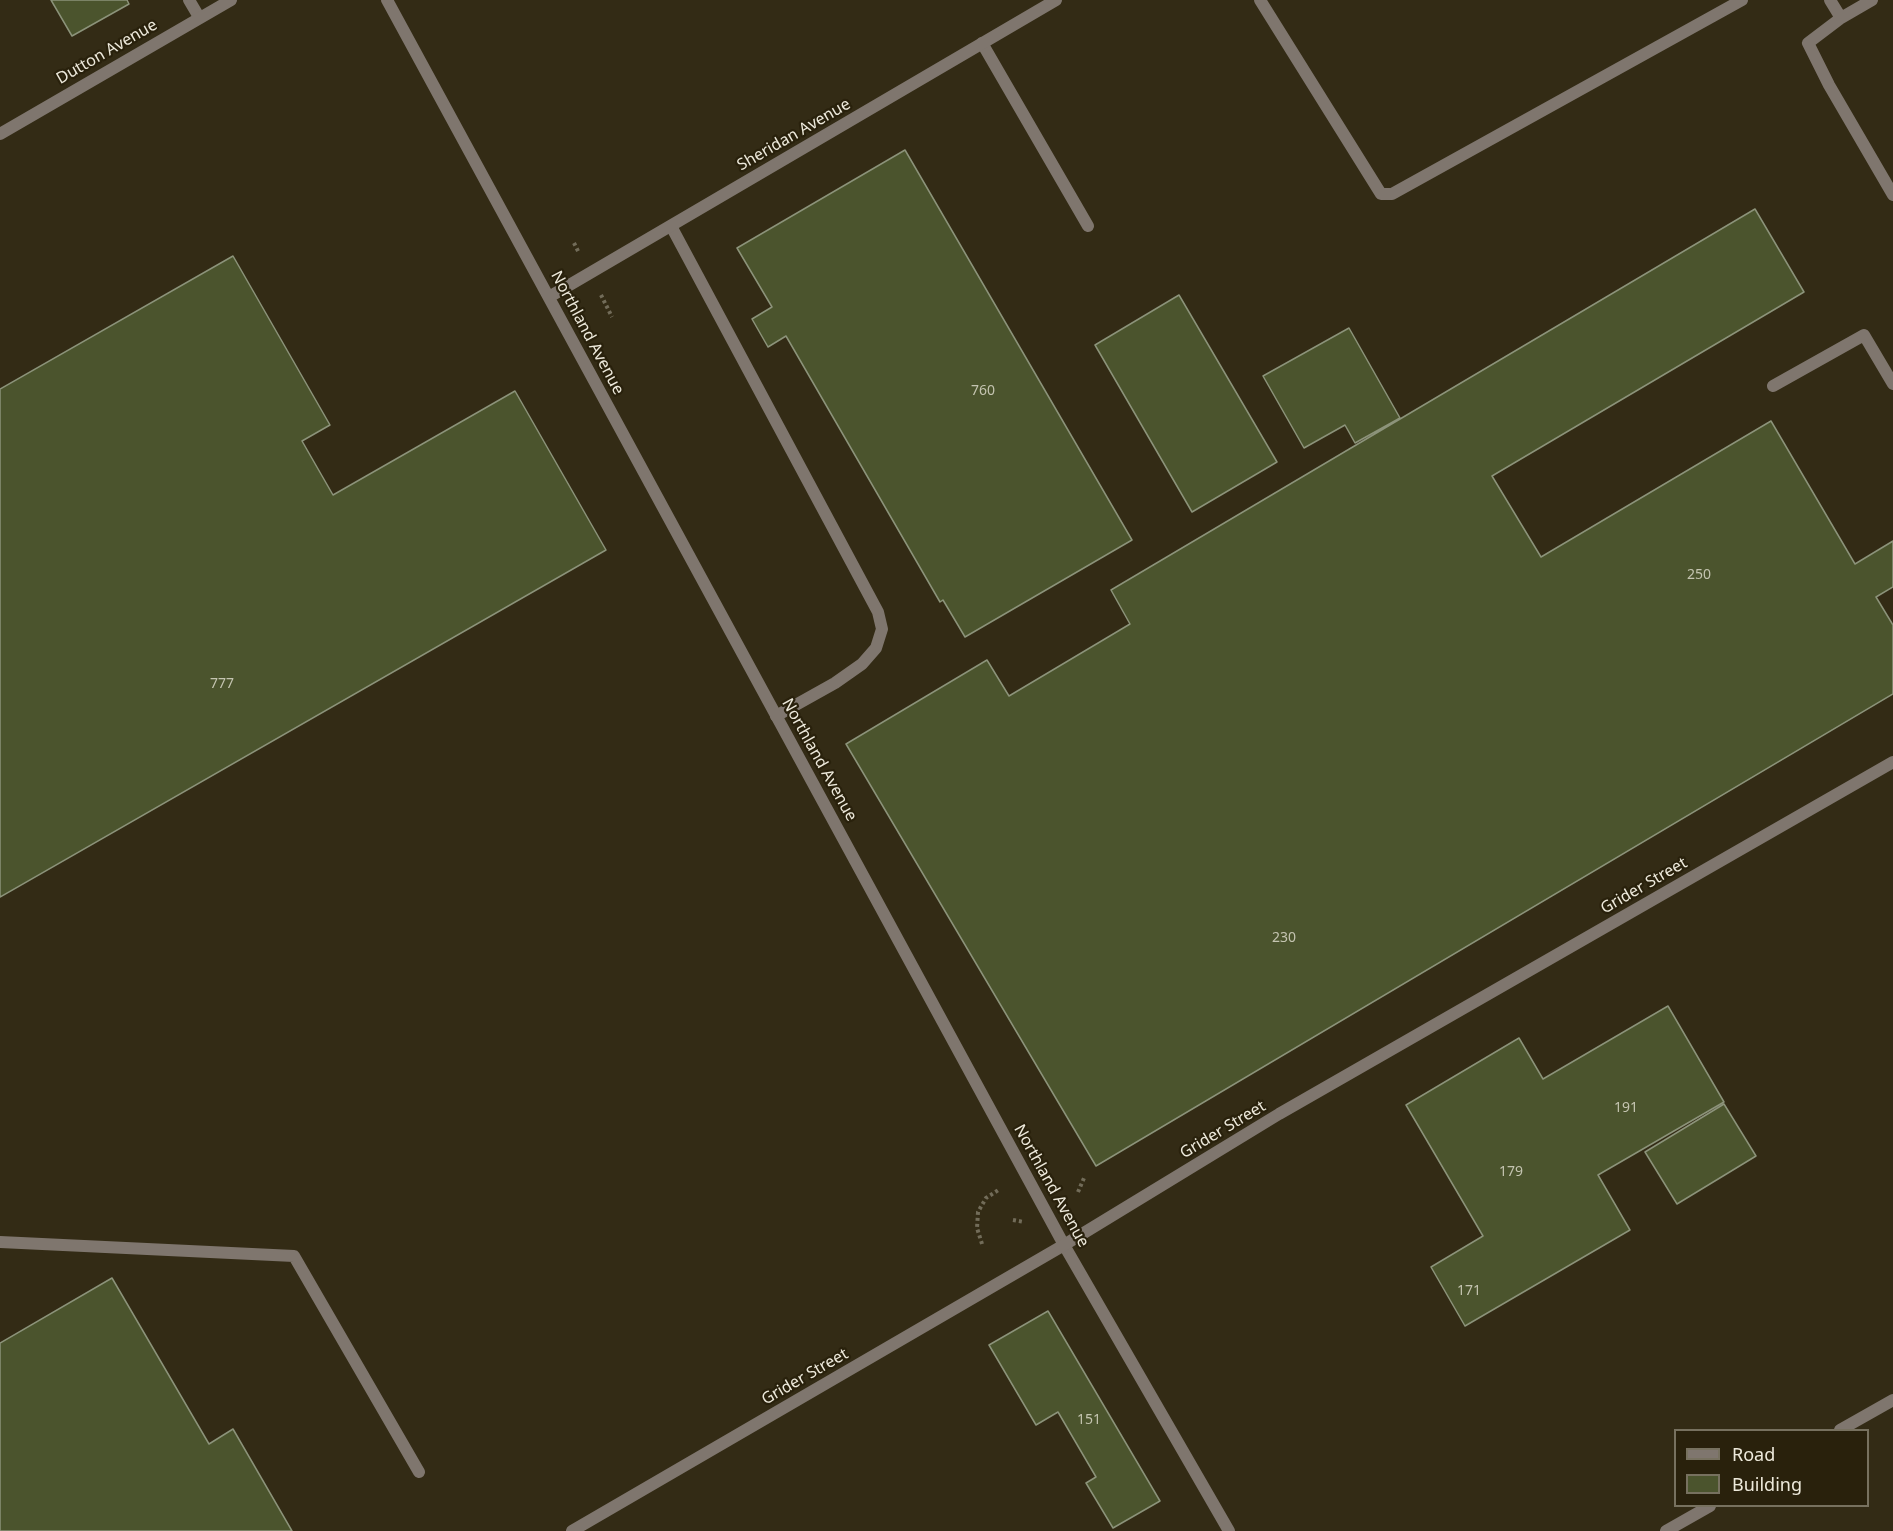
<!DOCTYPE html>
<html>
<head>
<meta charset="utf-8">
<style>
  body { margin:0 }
  #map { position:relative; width:1893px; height:1531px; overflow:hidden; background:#332b15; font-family:"Noto Sans",sans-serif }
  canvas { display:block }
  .legend { position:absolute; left:1674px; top:1429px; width:195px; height:78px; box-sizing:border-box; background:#29210c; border:2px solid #77715f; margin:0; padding:8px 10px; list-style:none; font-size:18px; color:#ede9db }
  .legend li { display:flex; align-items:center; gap:12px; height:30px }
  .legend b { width:30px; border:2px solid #77715f }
</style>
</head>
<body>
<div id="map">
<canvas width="1893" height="1531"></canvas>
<ul class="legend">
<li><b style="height:8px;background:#7f766e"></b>Road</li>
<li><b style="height:16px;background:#4b542d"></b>Building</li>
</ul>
</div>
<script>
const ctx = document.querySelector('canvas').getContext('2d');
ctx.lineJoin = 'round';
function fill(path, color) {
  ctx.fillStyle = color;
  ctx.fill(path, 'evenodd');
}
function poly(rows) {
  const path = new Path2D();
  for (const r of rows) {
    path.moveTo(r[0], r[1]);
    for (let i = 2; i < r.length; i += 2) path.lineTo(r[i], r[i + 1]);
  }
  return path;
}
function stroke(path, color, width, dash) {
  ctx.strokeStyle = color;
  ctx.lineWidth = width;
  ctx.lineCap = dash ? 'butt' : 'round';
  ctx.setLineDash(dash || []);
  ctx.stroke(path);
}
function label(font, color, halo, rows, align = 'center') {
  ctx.font = font + ' "Noto Sans",sans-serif';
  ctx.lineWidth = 4.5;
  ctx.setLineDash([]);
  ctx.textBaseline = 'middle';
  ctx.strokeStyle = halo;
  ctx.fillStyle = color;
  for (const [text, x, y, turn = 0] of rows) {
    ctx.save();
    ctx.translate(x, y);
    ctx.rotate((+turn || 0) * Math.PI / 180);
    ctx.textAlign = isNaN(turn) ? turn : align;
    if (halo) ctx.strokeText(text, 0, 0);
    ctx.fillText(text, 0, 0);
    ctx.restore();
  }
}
const building = poly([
  [51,0,127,0,129,4,72,36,51,0],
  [905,150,1132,540,965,637,943,600,940,602,786,336,768,347,752,319,772,307,737,248,905,150],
  [1755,209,1804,292,1492,476,1541,557,1771,421,1855,564,1893,541,1893,587,1876,597,1893,625,1893,694,1096,1166,846,744,987,660,1009,696,1130,624,1111,590,1755,209],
  [233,256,330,425,302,441,333,495,515,391,606,550,0,897,0,389,233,256],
  [1179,295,1277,462,1192,512,1095,345,1179,295],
  [1349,328,1400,418,1355,443,1345,425,1304,448,1263,376,1349,328],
  [1668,1006,1724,1102,1598,1175,1630,1230,1465,1326,1431,1267,1483,1236,1406,1105,1519,1038,1543,1079,1668,1006],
  [1724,1104,1756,1156,1677,1204,1645,1152,1724,1104],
  [112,1278,209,1444,233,1429,292,1531,0,1531,0,1343,112,1278],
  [1048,1311,1160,1501,1113,1528,1086,1483,1096,1477,1058,1412,1036,1425,989,1345,1048,1311]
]);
fill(building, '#4b542d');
stroke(building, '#8c937a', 1.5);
stroke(poly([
  [574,243,579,253],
  [601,295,612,317],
  [1078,1192,1084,1178],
  [1013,1220,1024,1222],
  [982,1244,977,1228,978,1212,986,1198,1000,1189]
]), '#726c59', 4, [3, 3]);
stroke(poly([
  [189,0,199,17],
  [1260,0,1381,194,1392,194,1742,0],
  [1830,0,1841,18,1872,0],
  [1841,18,1808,43,1829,85,1893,195],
  [982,43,1088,226],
  [671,226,878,612,882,629,876,648,862,664,835,683,776,716],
  [1773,386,1864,335,1893,384],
  [0,1242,294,1256,419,1472]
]), '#7f766e', 12);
stroke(poly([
  [387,0,1064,1245,1229,1531],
  [0,134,231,0],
  [549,297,1056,0],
  [1840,1430,1893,1400],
  [1666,1531,1710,1506]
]), '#7f766e', 12);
stroke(poly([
  [572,1531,1064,1245,1279,1114,1893,762]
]), '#7f766e', 12);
label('14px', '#c4c4b0', null, [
  ["760",983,391],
  ["250",1699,575],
  ["777",222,684],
  ["230",1284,938],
  ["191",1626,1108],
  ["179",1511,1172],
  ["171",1469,1291],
  ["151",1089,1420]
]);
label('16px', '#ede9db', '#29210c', [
  ["Dutton Avenue",107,52,-30],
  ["Sheridan Avenue",794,135,-30],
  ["Northland Avenue",587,333,62],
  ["Northland Avenue",819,760,61],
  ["Grider Street",1644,886,-30],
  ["Grider Street",1223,1130,-31],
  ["Northland Avenue",1051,1186,61],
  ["Grider Street",805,1377,-30]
]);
</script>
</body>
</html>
